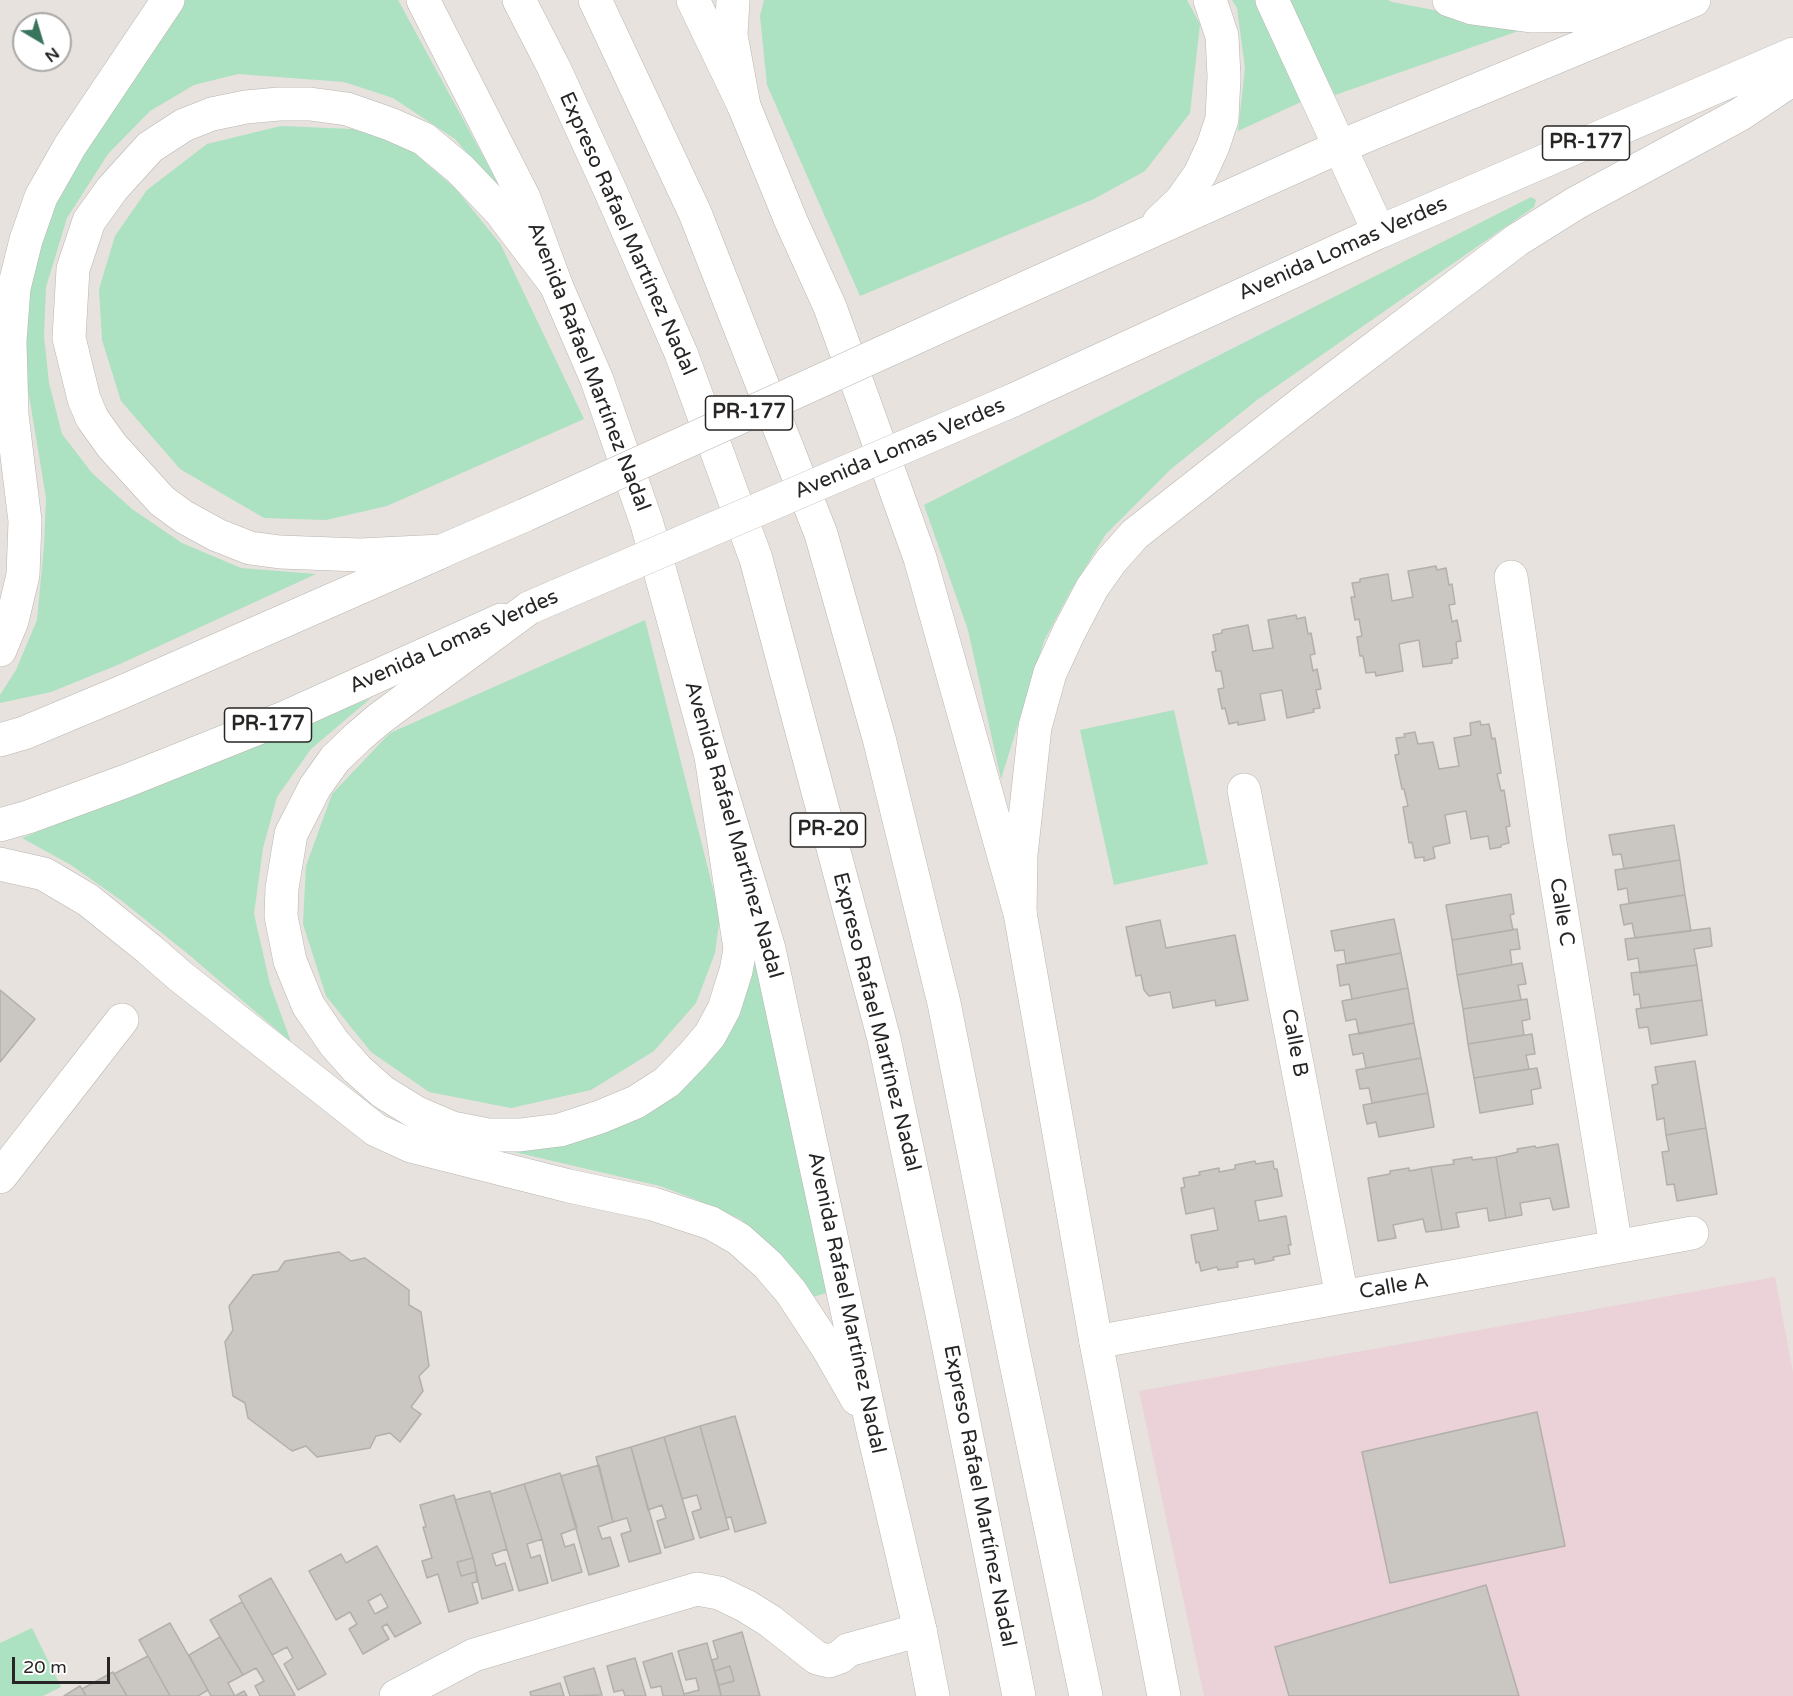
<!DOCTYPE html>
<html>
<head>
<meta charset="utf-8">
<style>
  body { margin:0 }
  #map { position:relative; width:1793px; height:1696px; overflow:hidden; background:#e7e2dd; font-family:"Varela Round",sans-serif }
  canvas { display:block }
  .north { position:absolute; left:12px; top:12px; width:60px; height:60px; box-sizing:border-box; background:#fff; border:2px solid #a9a8a7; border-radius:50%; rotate:142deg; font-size:16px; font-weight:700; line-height:24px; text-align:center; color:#282624 }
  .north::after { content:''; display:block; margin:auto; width:21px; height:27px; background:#39745d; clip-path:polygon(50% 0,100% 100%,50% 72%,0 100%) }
  .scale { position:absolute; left:12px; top:1657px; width:98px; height:27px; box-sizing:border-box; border:3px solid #282624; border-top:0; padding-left:8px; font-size:18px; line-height:21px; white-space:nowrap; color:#282624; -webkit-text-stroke:4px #fff; paint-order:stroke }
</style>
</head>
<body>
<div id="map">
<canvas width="1793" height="1696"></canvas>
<div class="north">N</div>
<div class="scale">20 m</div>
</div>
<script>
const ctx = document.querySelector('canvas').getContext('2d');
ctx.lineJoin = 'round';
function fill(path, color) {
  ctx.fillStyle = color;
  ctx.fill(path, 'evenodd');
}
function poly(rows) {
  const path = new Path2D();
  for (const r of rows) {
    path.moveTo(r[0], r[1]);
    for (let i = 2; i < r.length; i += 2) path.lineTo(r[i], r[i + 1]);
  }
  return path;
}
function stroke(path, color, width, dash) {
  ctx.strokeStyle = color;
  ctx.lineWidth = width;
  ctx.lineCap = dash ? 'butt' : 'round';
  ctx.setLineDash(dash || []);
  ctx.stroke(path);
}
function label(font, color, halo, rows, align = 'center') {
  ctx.font = font + ' "Varela Round",sans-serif';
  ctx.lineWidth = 4.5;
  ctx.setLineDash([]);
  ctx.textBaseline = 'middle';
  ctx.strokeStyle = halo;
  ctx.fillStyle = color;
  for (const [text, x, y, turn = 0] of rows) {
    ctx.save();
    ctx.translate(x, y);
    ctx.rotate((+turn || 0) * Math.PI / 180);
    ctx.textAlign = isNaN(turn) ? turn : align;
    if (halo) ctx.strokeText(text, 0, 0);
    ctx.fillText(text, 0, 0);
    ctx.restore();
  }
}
fill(poly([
  [1775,1277,1793,1373,1793,1696,1204,1696,1139,1391]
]), '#ebd1d8');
fill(poly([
  [179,0,398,0,506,198,455,139,393,98,344,82,238,74,194,85,150,111,108,154,67,218,46,287,44,336,49,383,62,434,92,473,132,509,182,543,241,568,316,574,120,664,51,692,0,703,0,695,16,670,37,620,44,546,46,498,28,389,24,338,25,274,48,203],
  [764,0,1187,0,1200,24,1190,113,1145,171,1094,199,860,296,767,85,760,16],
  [1232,0,1260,0,1301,102,1238,131,1245,68,1237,8],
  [1288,0,1388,0,1392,2,1527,28,1335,95],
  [281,126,352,129,404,144,456,189,501,245,584,419,387,506,326,520,264,518,180,469,121,401,102,340,99,289,115,236,147,190,207,144],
  [1531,197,1536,200,1534,207,1257,400,1171,469,1106,534,1070,592,1044,641,1001,779,968,630,924,505],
  [645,620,720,916,715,953,696,1003,654,1051,591,1090,511,1108,429,1092,371,1052,326,996,303,924,306,866,332,794,390,733],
  [371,698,311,749,277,797,263,848,254,914,270,984,291,1042,188,954,122,901,71,865,22,838],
  [1174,710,1208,864,1114,885,1080,730],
  [751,959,757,963,829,1292,813,1297,784,1260,740,1219,697,1200,660,1186,510,1151,616,1125],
  [32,1628,61,1687,43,1696,0,1696,0,1643]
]), '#ace1c2');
const building = poly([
  [1436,566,1437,570,1446,568,1449,585,1452,584,1455,604,1449,605,1452,622,1457,620,1461,641,1456,642,1458,658,1452,659,1452,663,1423,667,1419,640,1399,644,1403,671,1376,676,1375,672,1366,673,1363,656,1360,656,1357,637,1362,636,1359,619,1355,620,1351,597,1355,597,1352,583,1360,582,1360,579,1388,574,1392,601,1413,597,1408,571,1436,566],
  [1296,615,1297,619,1305,617,1308,634,1311,633,1315,654,1310,655,1313,671,1317,669,1321,689,1316,690,1320,708,1313,709,1314,712,1287,718,1282,690,1260,694,1265,720,1238,725,1238,722,1229,724,1225,708,1222,709,1218,689,1224,688,1221,671,1216,671,1212,652,1216,651,1213,635,1222,633,1222,630,1248,625,1253,651,1273,648,1268,620,1296,615],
  [1480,721,1481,725,1489,724,1492,739,1495,738,1501,773,1497,774,1501,791,1504,790,1510,826,1506,827,1509,843,1501,845,1501,847,1490,849,1488,836,1471,839,1466,811,1445,815,1450,843,1433,847,1435,858,1424,861,1424,857,1415,858,1412,842,1409,843,1403,807,1408,806,1404,789,1402,789,1395,755,1399,754,1396,738,1405,737,1404,734,1415,732,1418,744,1433,742,1439,769,1459,766,1454,738,1471,735,1470,723,1480,721],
  [1674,825,1680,860,1624,869,1621,854,1613,855,1609,835,1674,825],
  [1680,860,1685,895,1629,903,1627,888,1618,890,1615,870,1680,860],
  [1511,894,1514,914,1510,915,1513,930,1452,940,1446,905,1511,894],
  [1685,895,1691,931,1635,938,1632,923,1624,925,1620,905,1685,895],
  [1394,919,1401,953,1346,964,1344,950,1335,951,1331,931,1394,919],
  [1160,920,1166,948,1235,935,1248,1000,1216,1006,1215,1000,1173,1008,1170,992,1149,996,1144,990,1141,975,1136,976,1126,927,1160,920],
  [1710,928,1712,946,1694,949,1697,965,1640,973,1638,958,1628,960,1625,939,1710,928],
  [1517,929,1520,949,1510,950,1512,965,1457,975,1452,940,1517,929],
  [1401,953,1408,988,1352,999,1349,984,1340,986,1337,965,1401,953],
  [1522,963,1526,984,1518,985,1521,1000,1463,1009,1457,975,1522,963],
  [1697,965,1702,1000,1641,1008,1639,994,1634,995,1631,973,1697,965],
  [1408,988,1414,1023,1359,1034,1356,1019,1346,1021,1342,1001,1408,988],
  [0,990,35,1019,0,1062,0,990],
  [1527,999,1530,1019,1522,1021,1524,1035,1468,1044,1463,1009,1527,999],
  [1702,1000,1707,1035,1651,1044,1648,1027,1639,1028,1636,1009,1702,1000],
  [1414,1023,1421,1058,1366,1068,1363,1053,1353,1055,1349,1035,1414,1023],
  [1532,1034,1535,1054,1526,1055,1529,1069,1474,1078,1468,1044,1532,1034],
  [1421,1058,1428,1093,1372,1103,1369,1088,1360,1089,1356,1070,1421,1058],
  [1695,1061,1706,1128,1666,1135,1664,1118,1657,1120,1652,1085,1658,1084,1655,1067,1695,1061],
  [1537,1068,1541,1088,1531,1090,1533,1104,1480,1113,1474,1078,1537,1068],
  [1428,1093,1434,1127,1379,1137,1376,1122,1367,1124,1363,1105,1428,1093],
  [1706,1128,1717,1194,1677,1201,1674,1184,1667,1185,1662,1152,1669,1151,1666,1135,1706,1128],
  [1558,1144,1569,1207,1553,1210,1550,1198,1520,1203,1522,1215,1506,1218,1496,1157,1518,1152,1517,1149,1535,1146,1536,1148,1558,1144],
  [1472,1157,1472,1160,1496,1157,1506,1218,1489,1221,1487,1208,1456,1213,1459,1227,1442,1230,1431,1167,1454,1164,1453,1160,1472,1157],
  [1255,1161,1256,1164,1273,1161,1274,1169,1277,1169,1282,1196,1255,1201,1259,1221,1286,1216,1291,1245,1288,1245,1290,1254,1273,1257,1274,1260,1255,1264,1254,1259,1237,1262,1238,1267,1218,1270,1217,1267,1201,1271,1199,1262,1196,1263,1191,1235,1218,1230,1214,1208,1186,1214,1181,1188,1185,1187,1183,1178,1200,1175,1199,1172,1219,1168,1219,1172,1235,1169,1235,1165,1255,1161],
  [1431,1167,1442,1230,1426,1232,1423,1219,1393,1225,1396,1238,1378,1241,1368,1178,1390,1174,1390,1171,1409,1168,1409,1171,1431,1167],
  [339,1252,351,1261,365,1258,409,1290,409,1305,421,1312,429,1366,419,1376,423,1391,411,1407,421,1414,400,1442,390,1433,376,1436,370,1448,317,1457,306,1446,292,1451,248,1418,245,1403,233,1396,225,1342,233,1330,229,1306,253,1275,278,1271,285,1261,339,1252],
  [1537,1412,1565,1546,1390,1583,1362,1452,1537,1412],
  [735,1416,766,1523,735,1532,731,1517,726,1518,700,1426,735,1416],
  [700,1426,729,1529,700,1538,692,1512,701,1509,697,1495,682,1499,664,1437,700,1426],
  [664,1437,694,1539,665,1548,657,1521,666,1518,662,1505,648,1510,631,1447,664,1437],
  [631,1447,661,1553,629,1562,621,1534,631,1531,627,1518,613,1522,596,1457,631,1447],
  [599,1465,613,1522,598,1527,602,1539,610,1537,619,1566,589,1575,561,1476,599,1465],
  [560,1473,577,1528,561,1534,565,1547,574,1544,582,1572,552,1581,542,1539,524,1484,560,1473],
  [524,1484,542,1539,527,1544,531,1558,540,1555,548,1583,519,1591,491,1494,524,1484],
  [490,1491,507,1549,492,1554,496,1566,505,1563,513,1590,482,1599,473,1558,455,1500,490,1491],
  [454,1495,473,1558,457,1562,461,1576,476,1572,477,1582,472,1583,478,1603,449,1612,438,1574,427,1578,422,1561,432,1558,423,1527,426,1527,420,1505,454,1495],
  [377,1546,421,1623,395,1637,387,1624,382,1627,389,1639,363,1654,349,1629,357,1624,350,1612,336,1620,309,1571,341,1554,346,1563,377,1546],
  [381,1594,388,1607,375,1614,368,1601,381,1594],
  [473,1558,476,1572,461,1576,457,1562,473,1558],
  [271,1578,326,1674,298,1690,284,1664,293,1658,287,1647,272,1655,239,1596,271,1578],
  [1486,1585,1519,1696,1289,1696,1275,1647,1486,1585],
  [242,1602,295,1695,292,1696,260,1696,255,1686,264,1681,256,1668,243,1675,210,1620,242,1602],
  [170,1623,208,1690,198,1696,170,1696,139,1640,170,1623],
  [742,1632,760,1696,721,1696,719,1685,734,1681,730,1666,715,1671,712,1660,718,1658,713,1641,742,1632],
  [220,1637,243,1675,228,1683,235,1696,244,1691,247,1696,211,1696,189,1655,220,1637],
  [707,1643,721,1696,684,1696,684,1694,699,1690,696,1678,686,1680,678,1651,707,1643],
  [672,1653,684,1694,684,1696,663,1696,661,1686,651,1688,643,1662,672,1653],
  [148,1656,170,1696,127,1696,114,1674,148,1656],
  [635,1658,646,1696,625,1696,623,1690,614,1692,607,1666,635,1658],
  [730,1666,734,1681,719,1685,715,1671,730,1666],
  [594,1668,602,1695,570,1696,564,1677,594,1668],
  [113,1672,127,1696,86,1696,82,1689,113,1672],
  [560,1683,564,1696,531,1696,530,1692,560,1683],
  [80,1686,86,1696,64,1696,80,1686]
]);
fill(building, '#cac6c1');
stroke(building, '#b3afab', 1.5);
const minor = poly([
  [1511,577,1550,842,1616,1247],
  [1244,790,1342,1297],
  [0,1177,122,1020],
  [1096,1342,1692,1233],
  [396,1696,474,1655,697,1589,719,1593,746,1606,770,1621,817,1658,829,1661,840,1657,848,1650,920,1630]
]);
const major = poly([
  [423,0,524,198,556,285,597,380,647,524,711,756,769,949,872,1426,920,1630,933,1696],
  [693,0,744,106,791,221,830,307,920,558,1020,913,1096,1342,1164,1696],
  [0,650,12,621,23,575,25,521,12,415,10,341,14,288,26,240,41,197,70,146,168,0],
  [0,740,24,733,122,692,441,552],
  [0,825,28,817,126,781,286,717,501,620],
  [0,864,44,874,88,900,149,949,180,976,376,1130,411,1146,569,1186,653,1204,711,1223,739,1239,768,1265,791,1292,829,1350,857,1399]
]);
const highway = poly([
  [519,0,554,68,610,190,681,353,756,559,884,1039,942,1314,1019,1696],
  [595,0,695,213,821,534,879,738,944,1003,1014,1354,1086,1696],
  [733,0,731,35,744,106],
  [1272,0,1379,232],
  [1449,0,1472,8,1531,16,1611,15,1640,9],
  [1159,222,1181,201,1200,174,1213,146,1222,119,1224,77,1222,36,1210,0],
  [974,311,1339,147,1694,0],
  [1011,401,1379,232,1793,54],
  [525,515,442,551,360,555,280,552,250,548,217,535,184,517,162,501,112,446,92,418,84,399,69,338,73,269,89,221,112,189,150,147,184,125,212,114,246,107,279,104,310,104,347,109,390,124,424,139,460,169,500,211,556,285],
  [559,595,529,608,379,719,358,737,335,759,315,787,291,834,282,888,281,916,290,961,308,1005,334,1043,357,1069,383,1092,417,1113,452,1128,488,1135,520,1135,560,1130,600,1117,636,1102,667,1082,693,1055,710,1035,724,1009,736,971,740,949,711,756],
  [1020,913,1021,855,1035,727,1050,673,1069,632,1092,588,1111,561,1135,534,1306,400,1517,240,1576,203,1739,115,1793,79]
]);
stroke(minor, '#b9b5b0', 34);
stroke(major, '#b9b5b0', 34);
stroke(highway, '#b9b5b0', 34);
stroke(minor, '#fff', 33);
stroke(major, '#fff', 33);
stroke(highway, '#fff', 33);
const highwayBridge = poly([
  [525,515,974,311],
  [559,595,1011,401]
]);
stroke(highwayBridge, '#b9b5b0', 34, []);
stroke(highwayBridge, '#fff', 33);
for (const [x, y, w] of [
  [1586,143,87],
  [749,413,87],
  [268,725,87],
  [828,830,75]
]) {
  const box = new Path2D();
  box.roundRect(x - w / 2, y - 17, w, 34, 4.5);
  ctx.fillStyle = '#fff';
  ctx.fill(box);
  stroke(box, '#282624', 1.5);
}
label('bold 20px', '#282624', null, [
  ["PR-177",1586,143],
  ["PR-177",749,413],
  ["PR-177",268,725],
  ["PR-20",828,830]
]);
label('21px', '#282624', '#fff', [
  ["Expreso Rafael Martínez Nadal",627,234,66],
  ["Avenida Lomas Verdes",1343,249,-24],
  ["Avenida Rafael Martínez Nadal",588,367,69],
  ["Avenida Lomas Verdes",900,449,-23],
  ["Avenida Lomas Verdes",454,642,-24],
  ["Avenida Rafael Martínez Nadal",733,830,74],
  ["Calle C",1561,912,81],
  ["Expreso Rafael Martínez Nadal",876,1022,76],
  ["Calle B",1294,1043,79],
  ["Calle A",1394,1287,-10],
  ["Avenida Rafael Martínez Nadal",846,1303,78],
  ["Expreso Rafael Martínez Nadal",979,1496,79]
]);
</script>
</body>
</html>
